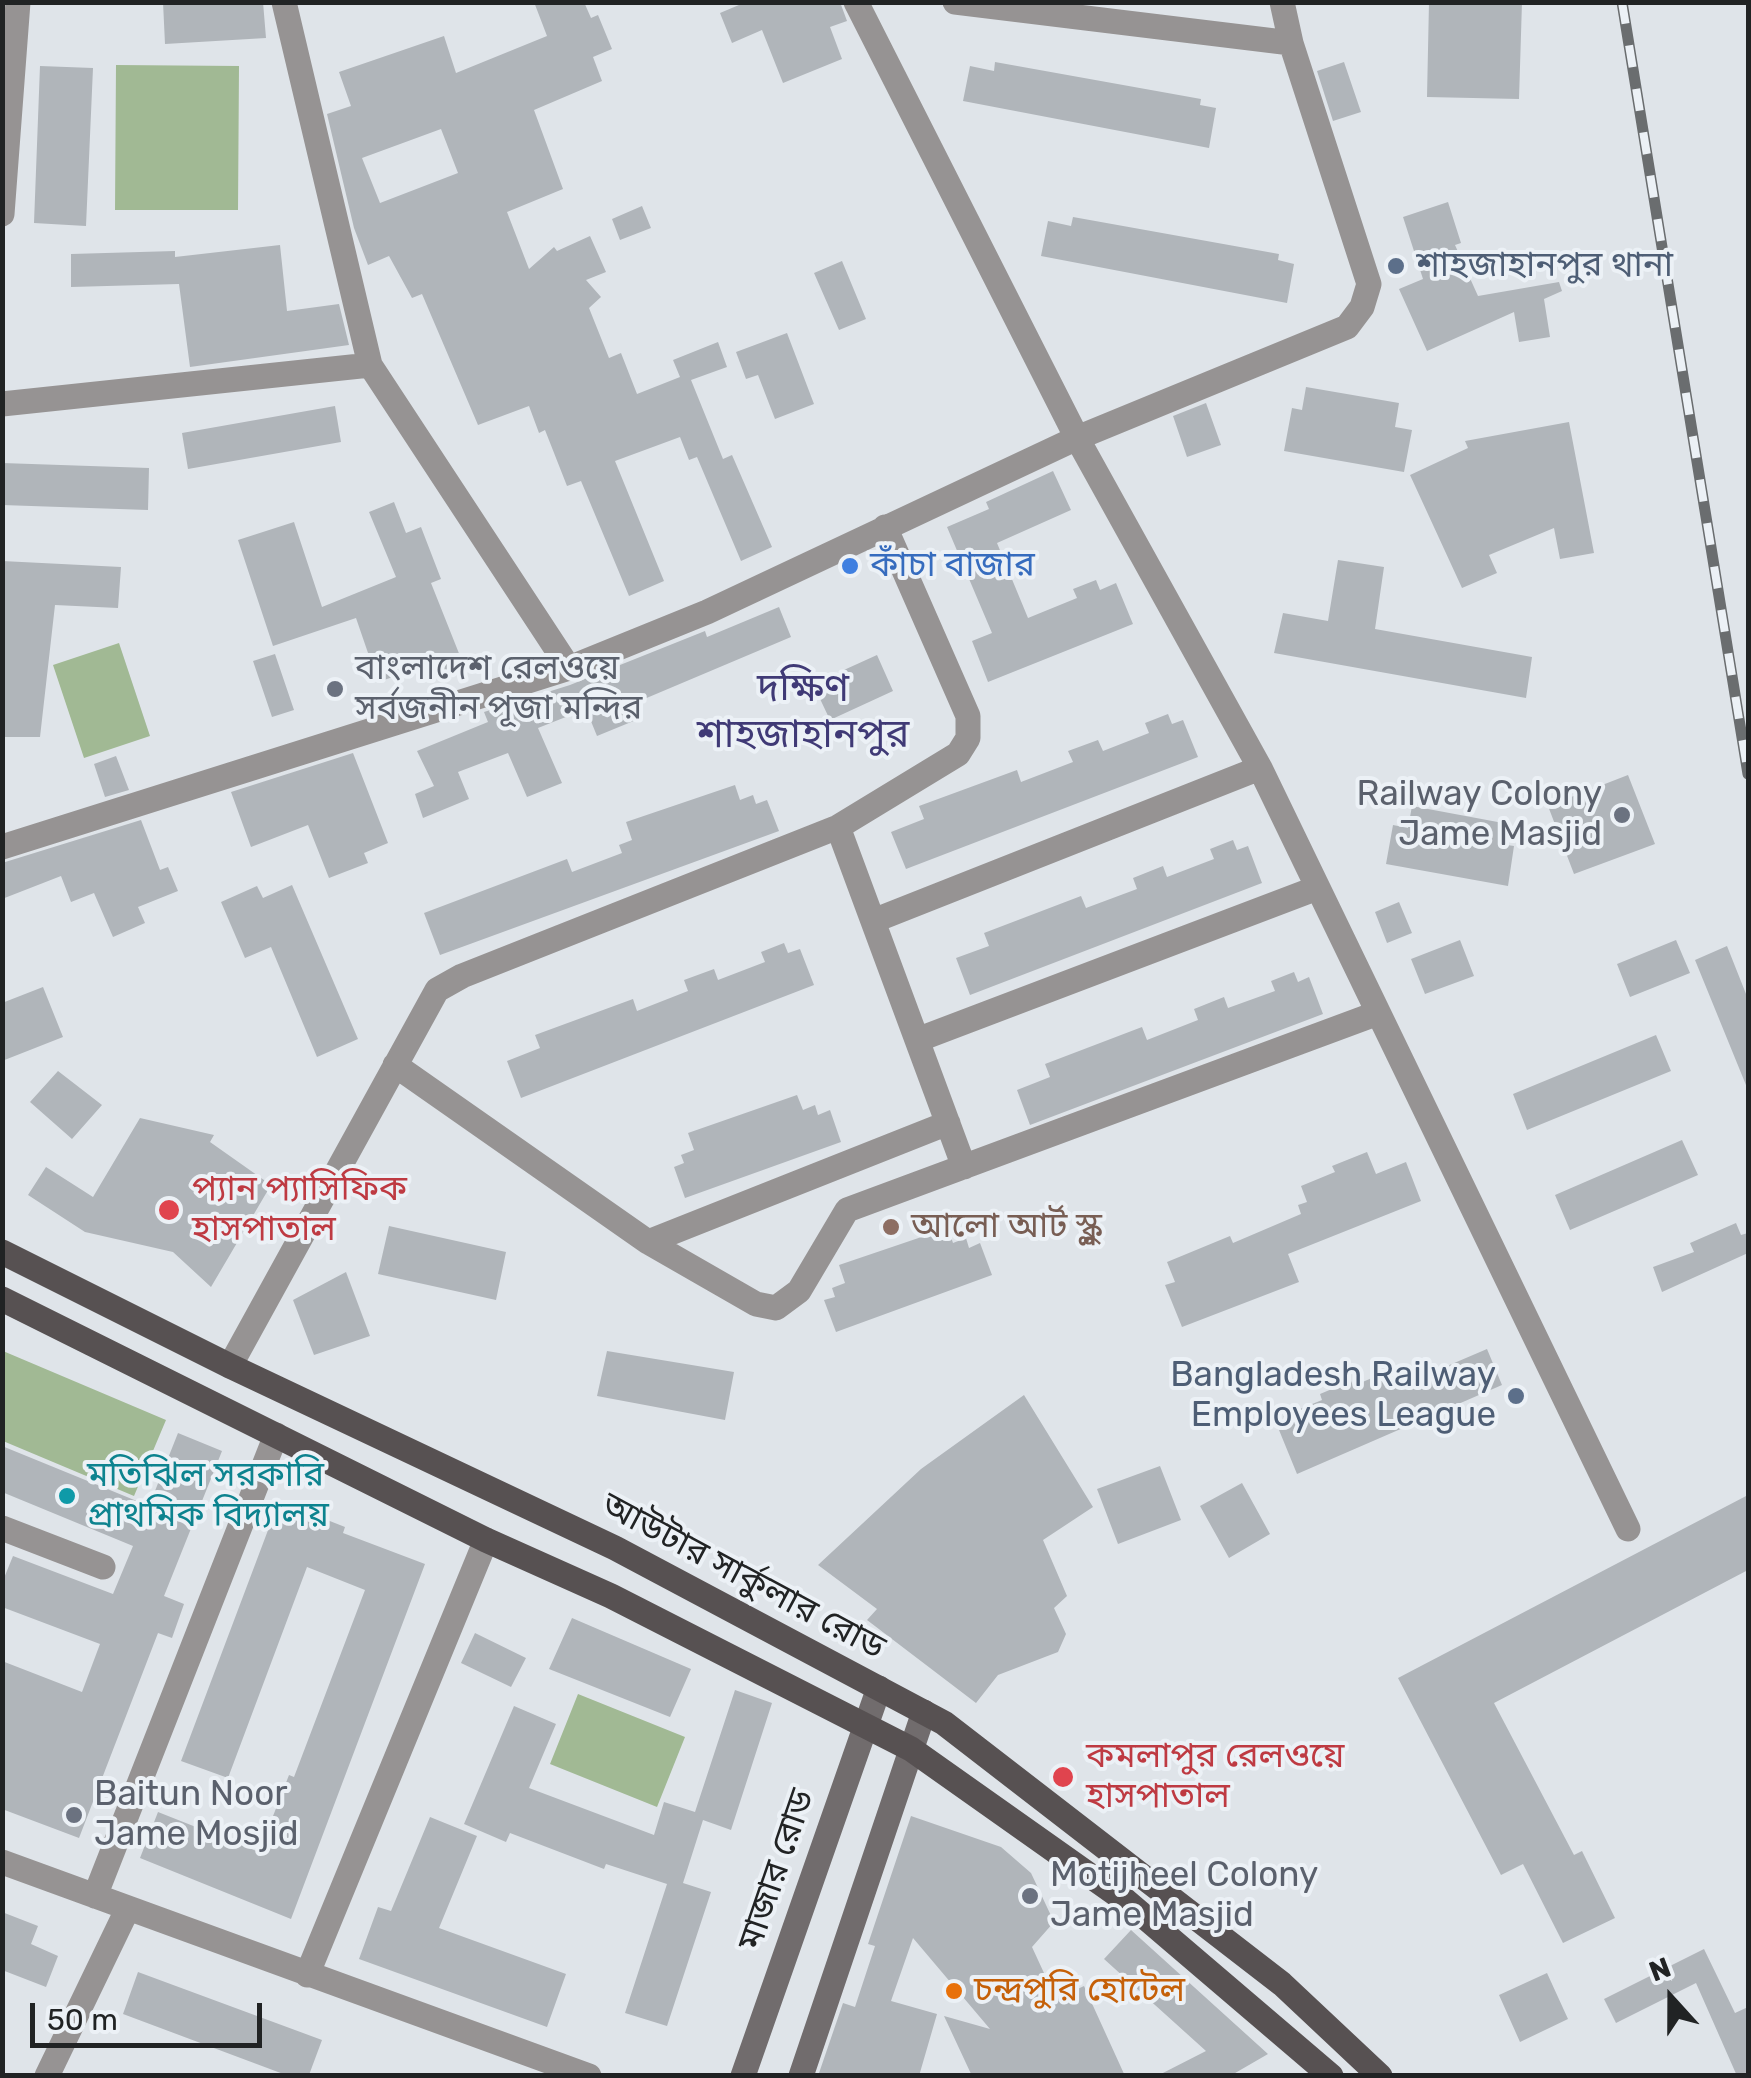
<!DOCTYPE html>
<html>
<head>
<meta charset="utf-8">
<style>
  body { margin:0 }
  #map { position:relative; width:1751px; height:2078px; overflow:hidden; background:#dfe4e9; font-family:Rubik,sans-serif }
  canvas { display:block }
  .frame { position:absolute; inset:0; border:5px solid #212324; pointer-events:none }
  .north { position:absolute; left:1621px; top:1948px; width:100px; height:100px; -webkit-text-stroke:8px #ecf1f6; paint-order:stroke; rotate:339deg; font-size:28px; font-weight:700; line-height:40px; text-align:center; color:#212324 }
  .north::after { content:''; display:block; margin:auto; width:35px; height:45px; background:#212324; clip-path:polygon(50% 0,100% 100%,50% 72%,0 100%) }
  .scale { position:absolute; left:30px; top:2003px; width:232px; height:45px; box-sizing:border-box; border:5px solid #212324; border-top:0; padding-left:12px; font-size:30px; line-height:35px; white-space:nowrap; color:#212324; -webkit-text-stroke:8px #ecf1f6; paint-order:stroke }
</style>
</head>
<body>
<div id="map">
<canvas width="1751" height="2078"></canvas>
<div class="frame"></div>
<div class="north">N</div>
<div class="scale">50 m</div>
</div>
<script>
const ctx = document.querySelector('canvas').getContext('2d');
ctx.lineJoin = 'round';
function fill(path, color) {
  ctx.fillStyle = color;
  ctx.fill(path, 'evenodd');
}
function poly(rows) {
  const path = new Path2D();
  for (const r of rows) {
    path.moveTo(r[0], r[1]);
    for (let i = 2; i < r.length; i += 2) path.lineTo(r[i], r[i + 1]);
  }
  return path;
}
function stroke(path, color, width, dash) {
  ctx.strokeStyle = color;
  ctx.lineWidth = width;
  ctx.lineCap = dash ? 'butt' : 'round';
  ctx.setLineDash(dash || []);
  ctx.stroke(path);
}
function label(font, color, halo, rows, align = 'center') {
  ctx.font = font + ' Rubik,"Noto Sans Bengali",sans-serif';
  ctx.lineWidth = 8;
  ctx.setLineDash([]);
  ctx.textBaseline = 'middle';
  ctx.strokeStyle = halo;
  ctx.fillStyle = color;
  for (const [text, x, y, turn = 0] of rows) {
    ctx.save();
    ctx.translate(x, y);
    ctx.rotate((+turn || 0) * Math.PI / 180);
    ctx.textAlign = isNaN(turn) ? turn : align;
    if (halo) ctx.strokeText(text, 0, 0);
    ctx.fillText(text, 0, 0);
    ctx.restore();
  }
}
fill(poly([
  [116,65,239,66,238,210,115,210],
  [119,643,150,736,84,758,53,665],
  [3,1351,166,1420,134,1496,3,1441],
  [578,1694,685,1737,657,1807,550,1764]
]), '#a1b994');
fill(poly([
  [163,2,263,2,266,38,165,44],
  [534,2,584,2,591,18,598,15,612,49,593,57,602,81,534,110,563,189,507,212,529,269,554,247,557,251,590,236,606,272,586,280,601,297,589,308,609,358,621,353,637,394,680,377,673,360,718,342,727,367,691,380,723,459,732,455,772,547,741,561,697,457,689,460,680,437,615,461,664,581,629,596,581,481,567,486,545,430,539,433,529,406,478,425,422,294,412,298,389,256,368,265,354,228,327,114,351,106,339,72,444,36,456,73,547,36],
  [441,129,458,173,380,203,362,158],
  [746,2,840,2,847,21,830,27,842,59,783,83,762,30,732,43,720,13],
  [1429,2,1522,2,1519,99,1427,97],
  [995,62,1201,99,1200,105,1216,108,1209,148,963,101,970,66,994,71],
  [1344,62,1361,112,1333,121,1317,71],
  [40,66,93,68,86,226,34,223],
  [1448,202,1461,243,1455,245,1478,296,1559,282,1562,291,1544,299,1550,337,1519,342,1514,312,1427,351,1399,289,1423,279,1403,217],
  [642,206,651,228,620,240,612,219],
  [1073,217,1279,254,1278,260,1294,264,1287,303,1041,256,1048,221,1071,226],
  [280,245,287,311,339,304,349,345,190,367,179,284,71,287,71,254,175,251,175,257],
  [842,261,866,319,839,330,814,273],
  [787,333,814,404,775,419,758,375,746,379,736,352],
  [1306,387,1399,403,1395,427,1412,430,1404,472,1284,451,1292,408,1302,410],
  [1206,403,1221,445,1187,457,1173,416],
  [335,406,341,442,188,469,182,433],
  [1569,422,1594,553,1560,559,1554,528,1489,555,1497,573,1462,588,1410,475,1468,448,1465,441],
  [2,463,149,468,148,510,2,505],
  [1053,471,1071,510,997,543,1028,618,1077,598,1073,589,1096,580,1100,590,1116,583,1133,624,988,682,972,641,992,633,947,527,989,509,986,502],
  [394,502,406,533,421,527,441,579,431,583,464,666,439,675,435,663,378,682,356,618,273,646,238,540,294,522,322,607,396,577,369,512],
  [1338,560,1384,567,1375,629,1532,657,1526,698,1274,653,1283,613,1328,621],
  [2,561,121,567,118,608,55,605,40,737,2,737],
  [779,607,791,637,630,705,636,720,597,736,586,709,538,728,562,783,527,797,508,753,458,772,469,799,423,818,415,794,434,786,417,751,488,722,484,712,570,685,705,631,707,637],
  [275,654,294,710,272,717,253,661],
  [877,655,893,691,830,720,813,684],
  [1168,714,1172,724,1183,720,1198,757,906,869,891,832,924,819,919,806,1017,770,1021,782,1073,762,1068,751,1098,740,1103,751,1149,733,1145,723],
  [353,753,388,843,364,853,368,863,329,878,308,825,251,847,231,792],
  [116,756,129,790,105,797,94,764],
  [1628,775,1655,844,1574,874,1548,806],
  [735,785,740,800,753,795,756,804,767,800,779,831,440,955,424,913,567,859,572,872,622,853,619,845,632,840,626,822],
  [1412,806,1503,823,1500,844,1514,846,1508,886,1386,864,1393,825,1408,828],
  [141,820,160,870,168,867,178,891,138,907,145,923,113,937,94,893,71,902,61,876,2,899,2,863],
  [1233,840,1237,850,1248,846,1262,883,970,995,956,958,989,946,984,933,1081,896,1086,908,1137,889,1133,878,1163,866,1167,877,1214,859,1210,849],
  [292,885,358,1039,317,1057,271,947,245,958,221,902,257,886,263,898],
  [1399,902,1412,933,1387,943,1375,912],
  [1460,940,1474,976,1425,994,1411,959],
  [1676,940,1690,973,1630,997,1617,964],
  [784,943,788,953,800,949,814,985,521,1098,507,1061,540,1048,535,1035,633,999,637,1011,688,991,684,980,714,969,718,980,765,962,761,952],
  [1727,946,1748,999,1748,1090,1695,960],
  [1294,972,1298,982,1309,977,1323,1014,1030,1125,1017,1090,1050,1077,1045,1064,1142,1027,1147,1040,1198,1020,1194,1009,1224,997,1228,1008,1275,991,1271,981],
  [43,987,63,1037,2,1061,2,1003],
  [1656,1035,1671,1071,1527,1130,1513,1094],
  [58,1071,102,1105,72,1139,30,1102],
  [797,1095,803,1110,815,1105,818,1115,830,1110,841,1142,685,1198,674,1167,684,1163,681,1155,694,1150,688,1133],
  [140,1118,214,1135,210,1142,271,1185,211,1287,173,1252,85,1232,28,1195,46,1167,93,1197],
  [1682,1140,1698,1175,1570,1230,1555,1195],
  [1367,1152,1376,1174,1406,1162,1421,1201,1288,1254,1299,1282,1182,1327,1165,1285,1175,1282,1167,1262,1230,1236,1233,1243,1301,1214,1298,1205,1307,1202,1301,1186,1335,1172,1332,1166],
  [1736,1223,1741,1235,1748,1233,1748,1253,1662,1292,1653,1267,1694,1252,1690,1243],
  [389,1226,506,1252,496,1300,378,1274],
  [948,1228,953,1243,966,1238,969,1248,980,1243,992,1275,836,1332,824,1300,835,1297,832,1288,845,1283,839,1265],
  [346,1272,370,1336,314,1355,293,1300],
  [1487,1349,1502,1385,1297,1474,1279,1430,1287,1427,1283,1416,1322,1400,1320,1394,1351,1381,1353,1386,1391,1370,1398,1387],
  [607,1351,734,1372,725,1420,597,1396],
  [1024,1395,1093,1507,1043,1540,1067,1596,1054,1608,1066,1634,1058,1652,998,1675,976,1703,867,1620,877,1609,818,1565,921,1469],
  [178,1433,222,1451,164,1596,184,1604,172,1638,158,1633,79,1838,2,1809,2,1661,82,1692,100,1644,2,1607,2,1583,13,1556,113,1594,133,1546,2,1492,2,1446,149,1506],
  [1160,1466,1181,1520,1118,1544,1097,1489],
  [1242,1483,1270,1534,1229,1558,1200,1506],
  [1748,1495,1748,1570,1494,1703,1574,1855,1582,1851,1615,1918,1563,1943,1523,1864,1501,1875,1398,1678],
  [279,1501,345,1527,343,1533,425,1564,291,1919,140,1858,158,1812,259,1852,289,1775,294,1777,365,1590,307,1567,228,1778,181,1761],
  [572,1618,691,1669,670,1717,549,1669],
  [475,1633,526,1658,511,1687,461,1663],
  [735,1690,772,1703,731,1830,703,1820,683,1883,711,1892,667,2026,625,2013,667,1884,606,1864,604,1869,510,1833,506,1842,464,1824,514,1706,556,1724,529,1788,654,1835,664,1802,695,1812],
  [911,1816,1001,1847,1031,1873,1054,1922,1032,1947,1056,1999,1084,1986,1125,2076,972,2076,944,2016,990,2029,913,1938,891,2001,937,2014,919,2076,818,2076,843,2003,855,2007,875,1946,868,1944],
  [430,1817,477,1836,439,1928,566,1974,547,2027,359,1959,378,1907,391,1911],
  [2,1912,38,1926,31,1944,58,1956,46,1987,2,1970],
  [1131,1930,1268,2054,1230,2076,1157,2076,1206,2051,1104,1959],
  [1704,1949,1735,2013,1748,2007,1748,2076,1737,2076,1696,1983,1616,2023,1604,1999],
  [138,1972,322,2040,309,2075,286,2075,123,2014],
  [1547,1973,1568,2019,1520,2042,1499,1995]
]), '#b0b5ba');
stroke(poly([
  [284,2,370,365,569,668],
  [856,2,1077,438,1260,768,1628,1529],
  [955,2,1291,43],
  [2,214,18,2],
  [2,404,370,365],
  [838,827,958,754,968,738,968,716,885,527],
  [2,847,569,668,707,612,1077,438,1347,327,1362,307,1369,284,1291,43,1282,2],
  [873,921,1260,768],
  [917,1040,1317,888],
  [395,1065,648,1242,756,1304,776,1308,799,1291,847,1210,1378,1013],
  [648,1242,948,1123],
  [230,1366,437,990,462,976,838,827,964,1167],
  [2,1528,103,1567],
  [2,1862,589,2076],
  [95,1896,276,1435],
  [307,1975,486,1540],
  [47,2076,128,1908]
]), '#969393', 25);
stroke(poly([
  [743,2076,879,1688],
  [801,2076,924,1712]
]), '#716c6d', 25);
stroke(poly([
  [2,1252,230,1366,615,1548,944,1723,1282,1984,1380,2076],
  [2,1299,486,1540,611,1596,911,1749,1126,1901,1331,2076]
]), '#575152', 25);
const rail = poly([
  [1622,2,1748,774]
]);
stroke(rail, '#6a6d6f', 11);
stroke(rail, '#ecf1f6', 8, [22]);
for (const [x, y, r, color] of [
  [1396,266,10,"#5c6f8a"],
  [850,566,10,"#3f7fe0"],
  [335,689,10,"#6b7280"],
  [1622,815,10,"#6b7280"],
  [169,1210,12,"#e0444e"],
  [891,1227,10,"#8d6e63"],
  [1516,1396,10,"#5c6f8a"],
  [67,1496,10,"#0f9aa8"],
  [1063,1777,12,"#e0444e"],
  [74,1815,10,"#6b7280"],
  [1030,1896,10,"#6b7280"],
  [954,1991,10,"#e8710a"]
]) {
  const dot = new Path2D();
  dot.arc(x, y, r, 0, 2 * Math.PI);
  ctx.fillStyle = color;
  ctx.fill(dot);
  stroke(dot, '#ecf1f6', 4);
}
label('35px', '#4e5e75', '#ecf1f6', [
  ["শাহজাহানপুর থানা",1416,266],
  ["Bangladesh Railway",1496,1376,"right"],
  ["Employees League",1496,1416,"right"]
], 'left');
label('35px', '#366cbe', '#ecf1f6', [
  ["কাঁচা বাজার",870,566]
], 'left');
label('35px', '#5b616d', '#ecf1f6', [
  ["বাংলাদেশ রেলওয়ে",355,669],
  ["সর্বজনীন পূজা মন্দির",355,709],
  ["Railway Colony",1602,795,"right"],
  ["Jame Masjid",1602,835,"right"],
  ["Baitun Noor",94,1795],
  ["Jame Mosjid",94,1835],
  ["Motijheel Colony",1050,1876],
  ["Jame Masjid",1050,1916]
], 'left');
label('35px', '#be3a42', '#ecf1f6', [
  ["প্যান প্যাসিফিক",192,1190],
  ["হাসপাতাল",192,1230],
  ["কমলাপুর রেলওয়ে",1086,1757],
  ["হাসপাতাল",1086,1797]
], 'left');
label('35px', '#785e54', '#ecf1f6', [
  ["আলো আর্ট স্কুল",911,1227]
], 'left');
label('35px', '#0d838f', '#ecf1f6', [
  ["মতিঝিল সরকারি",87,1476],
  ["প্রাথমিক বিদ্যালয়",87,1516]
], 'left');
label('35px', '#212324', '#ecf1f6', [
  ["আউটার সার্কুলার রোড",743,1577,28],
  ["মাজার রোড",777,1870,-71]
]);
label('35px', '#c56008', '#ecf1f6', [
  ["চন্দ্রপুরি হোটেল",974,1991]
], 'left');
label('40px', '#403a76', '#ecf1f6', [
  ["দক্ষিণ",803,689],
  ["শাহজাহানপুর",803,735]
]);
</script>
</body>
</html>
